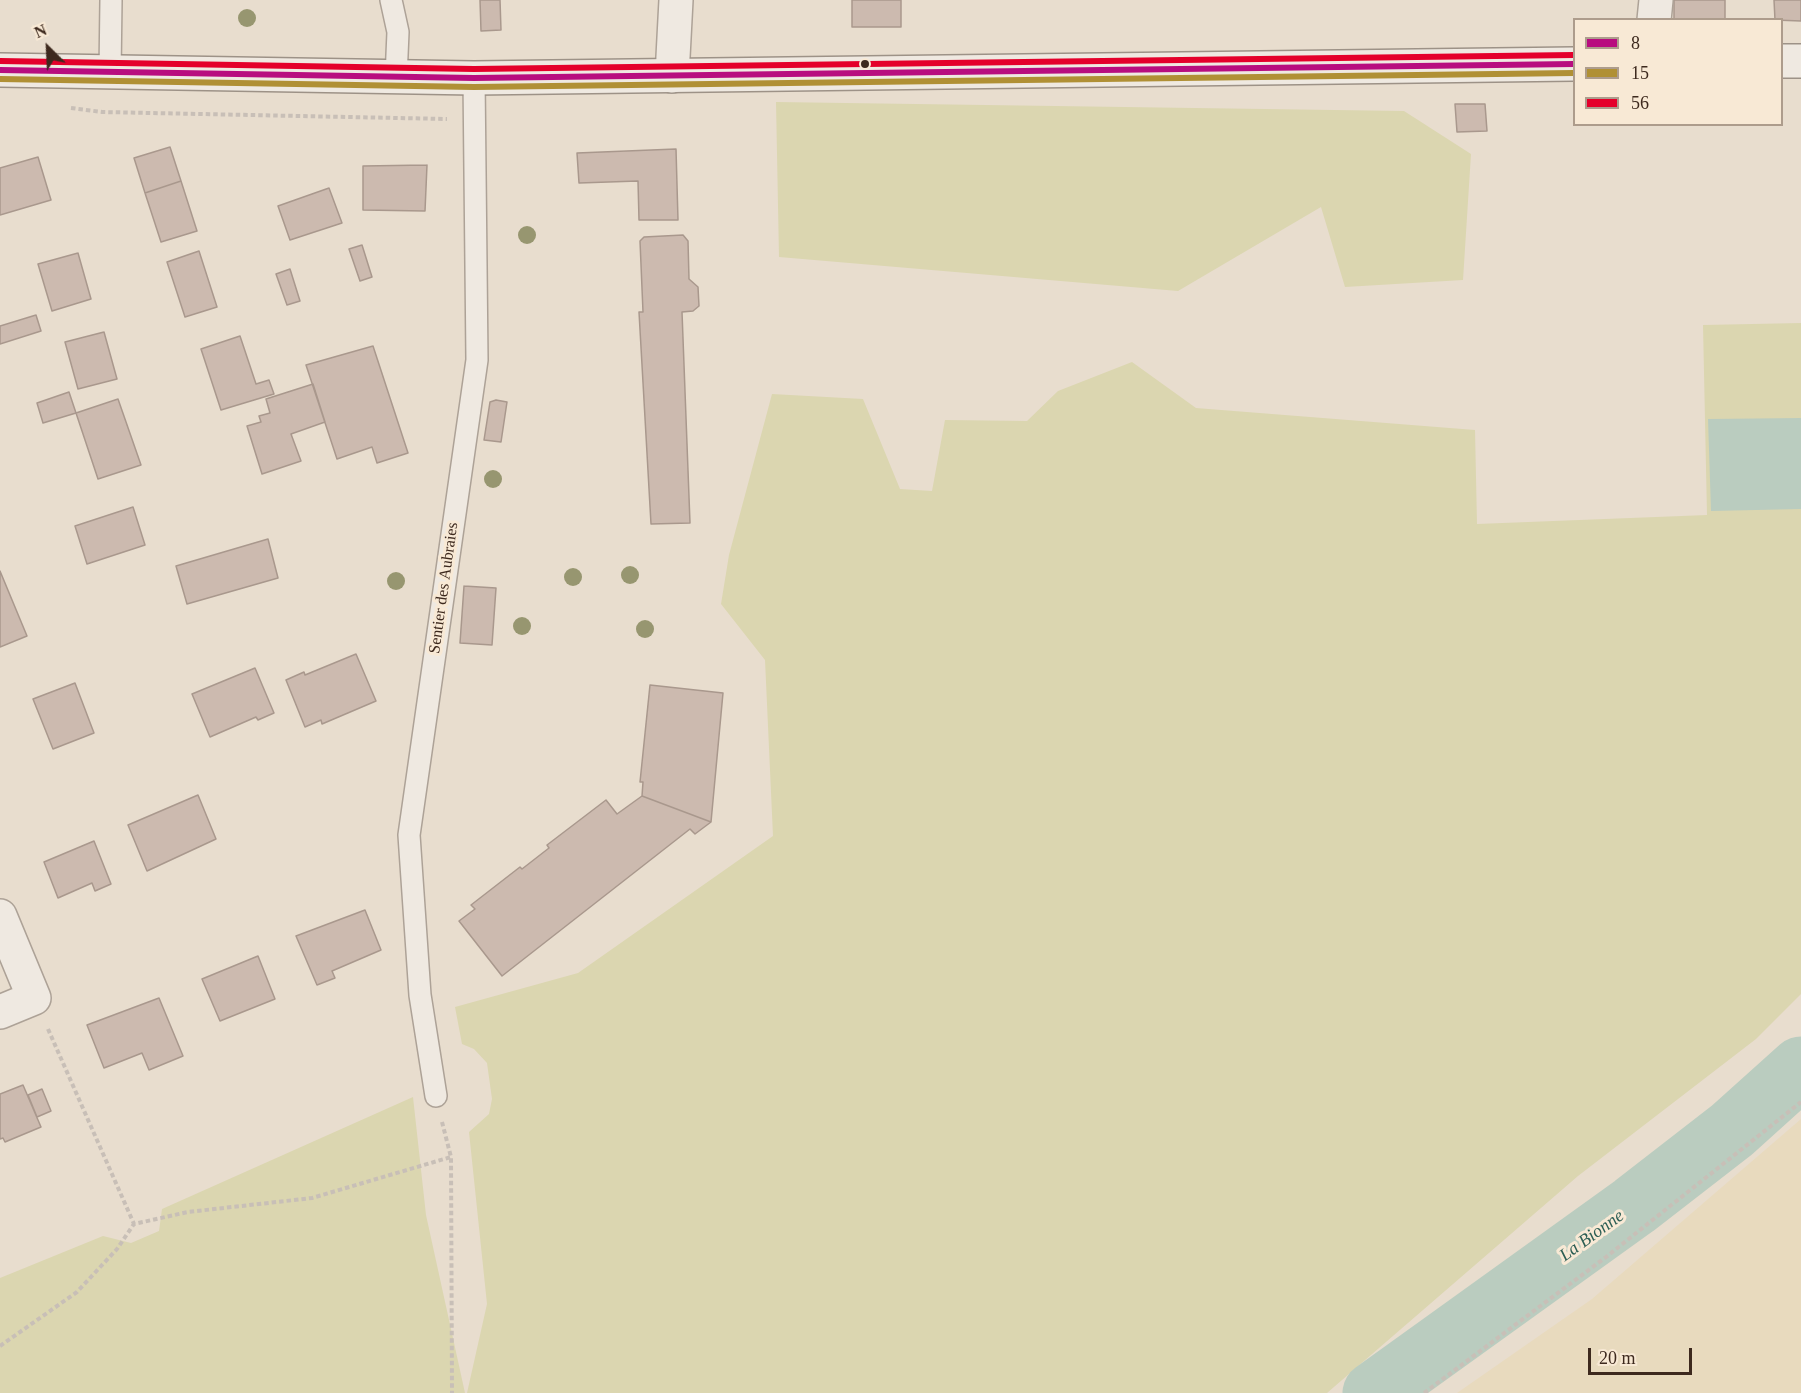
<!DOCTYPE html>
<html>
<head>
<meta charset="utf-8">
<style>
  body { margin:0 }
  #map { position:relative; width:1801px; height:1393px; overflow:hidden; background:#e8ddce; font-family:"Times New Roman",serif }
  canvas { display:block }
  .legend { position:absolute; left:1573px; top:18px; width:210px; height:108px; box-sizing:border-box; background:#f8e9d5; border:2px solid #ad9c8c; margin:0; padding:8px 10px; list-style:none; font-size:18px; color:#3d291e }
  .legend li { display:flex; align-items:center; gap:12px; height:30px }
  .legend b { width:30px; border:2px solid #ad9c8c }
  .north { position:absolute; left:18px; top:18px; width:60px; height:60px; -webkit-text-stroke:4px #f8e9d5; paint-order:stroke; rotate:336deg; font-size:16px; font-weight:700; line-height:24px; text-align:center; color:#3d291e }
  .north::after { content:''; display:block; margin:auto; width:21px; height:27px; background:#3d291e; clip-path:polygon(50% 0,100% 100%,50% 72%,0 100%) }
  .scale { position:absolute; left:1588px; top:1348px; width:104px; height:27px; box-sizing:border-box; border:3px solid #3d291e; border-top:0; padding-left:8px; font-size:18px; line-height:21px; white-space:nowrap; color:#3d291e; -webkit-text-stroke:4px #f8e9d5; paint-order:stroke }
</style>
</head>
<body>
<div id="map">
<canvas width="1801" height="1393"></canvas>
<ul class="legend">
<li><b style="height:8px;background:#b80d7f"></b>8</li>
<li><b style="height:8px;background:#b09035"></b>15</li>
<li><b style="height:8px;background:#e4002b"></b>56</li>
</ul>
<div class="north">N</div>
<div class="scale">20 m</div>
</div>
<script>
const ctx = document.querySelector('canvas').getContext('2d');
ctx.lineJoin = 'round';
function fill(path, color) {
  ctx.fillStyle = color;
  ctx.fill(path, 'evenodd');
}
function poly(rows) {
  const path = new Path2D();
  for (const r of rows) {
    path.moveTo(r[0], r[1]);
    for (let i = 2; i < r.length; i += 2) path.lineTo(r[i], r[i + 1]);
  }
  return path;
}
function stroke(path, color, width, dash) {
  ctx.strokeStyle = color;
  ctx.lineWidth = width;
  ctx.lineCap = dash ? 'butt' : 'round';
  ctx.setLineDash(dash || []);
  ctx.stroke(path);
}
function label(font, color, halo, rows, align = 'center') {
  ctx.font = font + ' "Times New Roman",serif';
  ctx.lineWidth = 6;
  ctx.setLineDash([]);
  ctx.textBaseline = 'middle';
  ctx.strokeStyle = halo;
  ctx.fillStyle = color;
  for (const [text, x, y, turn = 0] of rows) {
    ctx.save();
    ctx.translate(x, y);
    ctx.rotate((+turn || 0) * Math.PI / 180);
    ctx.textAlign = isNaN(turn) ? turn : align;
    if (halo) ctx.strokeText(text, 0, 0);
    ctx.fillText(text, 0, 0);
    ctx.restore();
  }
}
fill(poly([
  [1801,1119,1801,1393,1457,1393,1592,1299]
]), '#e8dabe');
fill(poly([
  [776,102,1404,111,1471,154,1463,280,1345,287,1321,207,1178,291,779,257],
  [1801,323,1801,994,1756,1039,1578,1176,1327,1393,467,1393,487,1304,469,1132,489,1114,492,1099,487,1063,474,1049,462,1044,455,1007,578,973,773,836,765,660,721,604,729,555,772,394,863,399,900,489,932,491,945,420,1027,421,1058,391,1132,362,1196,408,1475,430,1477,524,1707,515,1703,325],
  [413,1097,426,1215,465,1393,0,1393,0,1278,103,1236,131,1243,159,1231,162,1209]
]), '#dbd6b0');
fill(poly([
  [1801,418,1801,509,1711,511,1708,419]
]), '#baccbf');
stroke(poly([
  [1374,1393,1634,1206,1732,1130,1801,1068]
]), '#baccbf', 63);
const building = poly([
  [480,0,500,0,501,30,481,31,480,0],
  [852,0,901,0,901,27,852,27,852,0],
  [1674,0,1725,0,1725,20,1674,20,1674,0],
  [1774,0,1801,0,1801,21,1775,20,1774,0],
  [1455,104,1485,104,1487,131,1457,132,1455,104],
  [170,147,181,181,145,193,134,158,170,147],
  [676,149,678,220,639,220,638,181,579,183,577,153,676,149],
  [38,157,51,200,0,215,0,168,38,157],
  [427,165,425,211,363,210,363,166,427,165],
  [181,181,197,231,161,242,145,193,181,181],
  [329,188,342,223,290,240,278,206,329,188],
  [683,235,688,241,689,279,698,287,699,306,693,311,682,312,690,523,651,524,639,312,643,312,640,241,644,237,683,235],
  [362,245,372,277,360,281,349,249,362,245],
  [199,251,217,307,185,317,167,262,199,251],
  [78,253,91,299,52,311,38,264,78,253],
  [290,269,300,301,287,305,276,274,290,269],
  [36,315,41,331,0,344,0,326,36,315],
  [104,332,117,379,78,389,65,342,104,332],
  [240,336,256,384,269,380,274,394,221,410,201,349,240,336],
  [373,346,408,453,377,463,372,447,337,459,306,365,373,346],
  [313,384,325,422,291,434,301,461,262,474,247,426,261,422,259,416,270,413,266,399,313,384],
  [69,392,76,413,43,423,37,403,69,392],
  [118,399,141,465,98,479,76,413,118,399],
  [496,400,507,402,501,442,484,440,490,402,496,400],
  [133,507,145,545,87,564,75,526,133,507],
  [268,539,278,578,187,604,176,566,268,539],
  [0,571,27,636,0,647,0,571],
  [464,586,496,588,492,645,460,643,464,586],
  [356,654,376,701,322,724,321,720,305,727,286,680,304,672,305,675,356,654],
  [255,668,274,713,258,720,256,717,210,737,192,694,255,668],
  [75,683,94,733,53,749,33,699,75,683],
  [650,685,723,693,711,822,642,796,643,782,640,782,650,685],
  [198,795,216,839,147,871,128,825,198,795],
  [642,796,711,822,695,834,690,829,502,976,459,921,475,909,471,905,520,867,522,869,549,848,547,845,606,800,617,814,642,796],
  [94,841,111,884,95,891,92,883,58,898,44,862,94,841],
  [365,910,381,950,332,971,335,978,317,985,296,936,365,910],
  [258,956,275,999,220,1021,202,979,258,956],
  [159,998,183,1056,149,1070,142,1053,104,1068,87,1025,159,998],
  [23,1085,41,1127,5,1142,3,1138,0,1139,0,1094,23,1085],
  [42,1089,51,1111,37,1117,28,1095,42,1089]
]);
fill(building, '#ccbaaf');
stroke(building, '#a9988d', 1.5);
const lane = poly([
  [391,0,398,32,396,78],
  [110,73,111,0],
  [436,1096,420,995,409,835,477,360,474,78]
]);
const street = poly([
  [1654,20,1656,0],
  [672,76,676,0],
  [0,916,34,998,0,1012]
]);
const secondary = poly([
  [1782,61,1801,61],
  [0,70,474,78,1574,64]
]);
stroke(lane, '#ada297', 24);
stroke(street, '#ada297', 36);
stroke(secondary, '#9d9287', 36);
stroke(poly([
  [71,108,102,112,447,119],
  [48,1029,134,1224],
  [442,1122,451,1157,452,1393],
  [0,1346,77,1292,117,1249,134,1224,188,1212,312,1198,451,1157],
  [1424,1393,1606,1257,1801,1102]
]), '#c8bfb7', 4, [4.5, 3]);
stroke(lane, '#efe9e1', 21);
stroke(street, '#efe9e1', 33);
stroke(secondary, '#efe9e1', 33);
stroke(poly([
  [0,70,474,78,1574,64]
]), '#b80d7f', 6);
stroke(poly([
  [0,79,474,87,1574,73]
]), '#b09035', 6);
stroke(poly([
  [0,61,474,69,1574,55]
]), '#e4002b', 6);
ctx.fillStyle = '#979670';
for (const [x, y] of [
  [247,18],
  [527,235],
  [493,479],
  [630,575],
  [573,577],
  [396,581],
  [522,626],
  [645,629]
]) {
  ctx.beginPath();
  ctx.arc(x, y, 9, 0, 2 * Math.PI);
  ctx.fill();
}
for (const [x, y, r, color] of [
  [865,64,5,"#3d291e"]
]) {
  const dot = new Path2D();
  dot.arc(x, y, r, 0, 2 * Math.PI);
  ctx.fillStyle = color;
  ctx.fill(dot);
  stroke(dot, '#f8e9d5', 2);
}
label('16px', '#3d291e', '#f8e9d5', [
  ["Sentier des Aubraies",444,588,-82]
]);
label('italic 18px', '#2c5e54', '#f8e9d5', [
  ["La Bionne",1592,1236,-36]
]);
</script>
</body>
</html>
